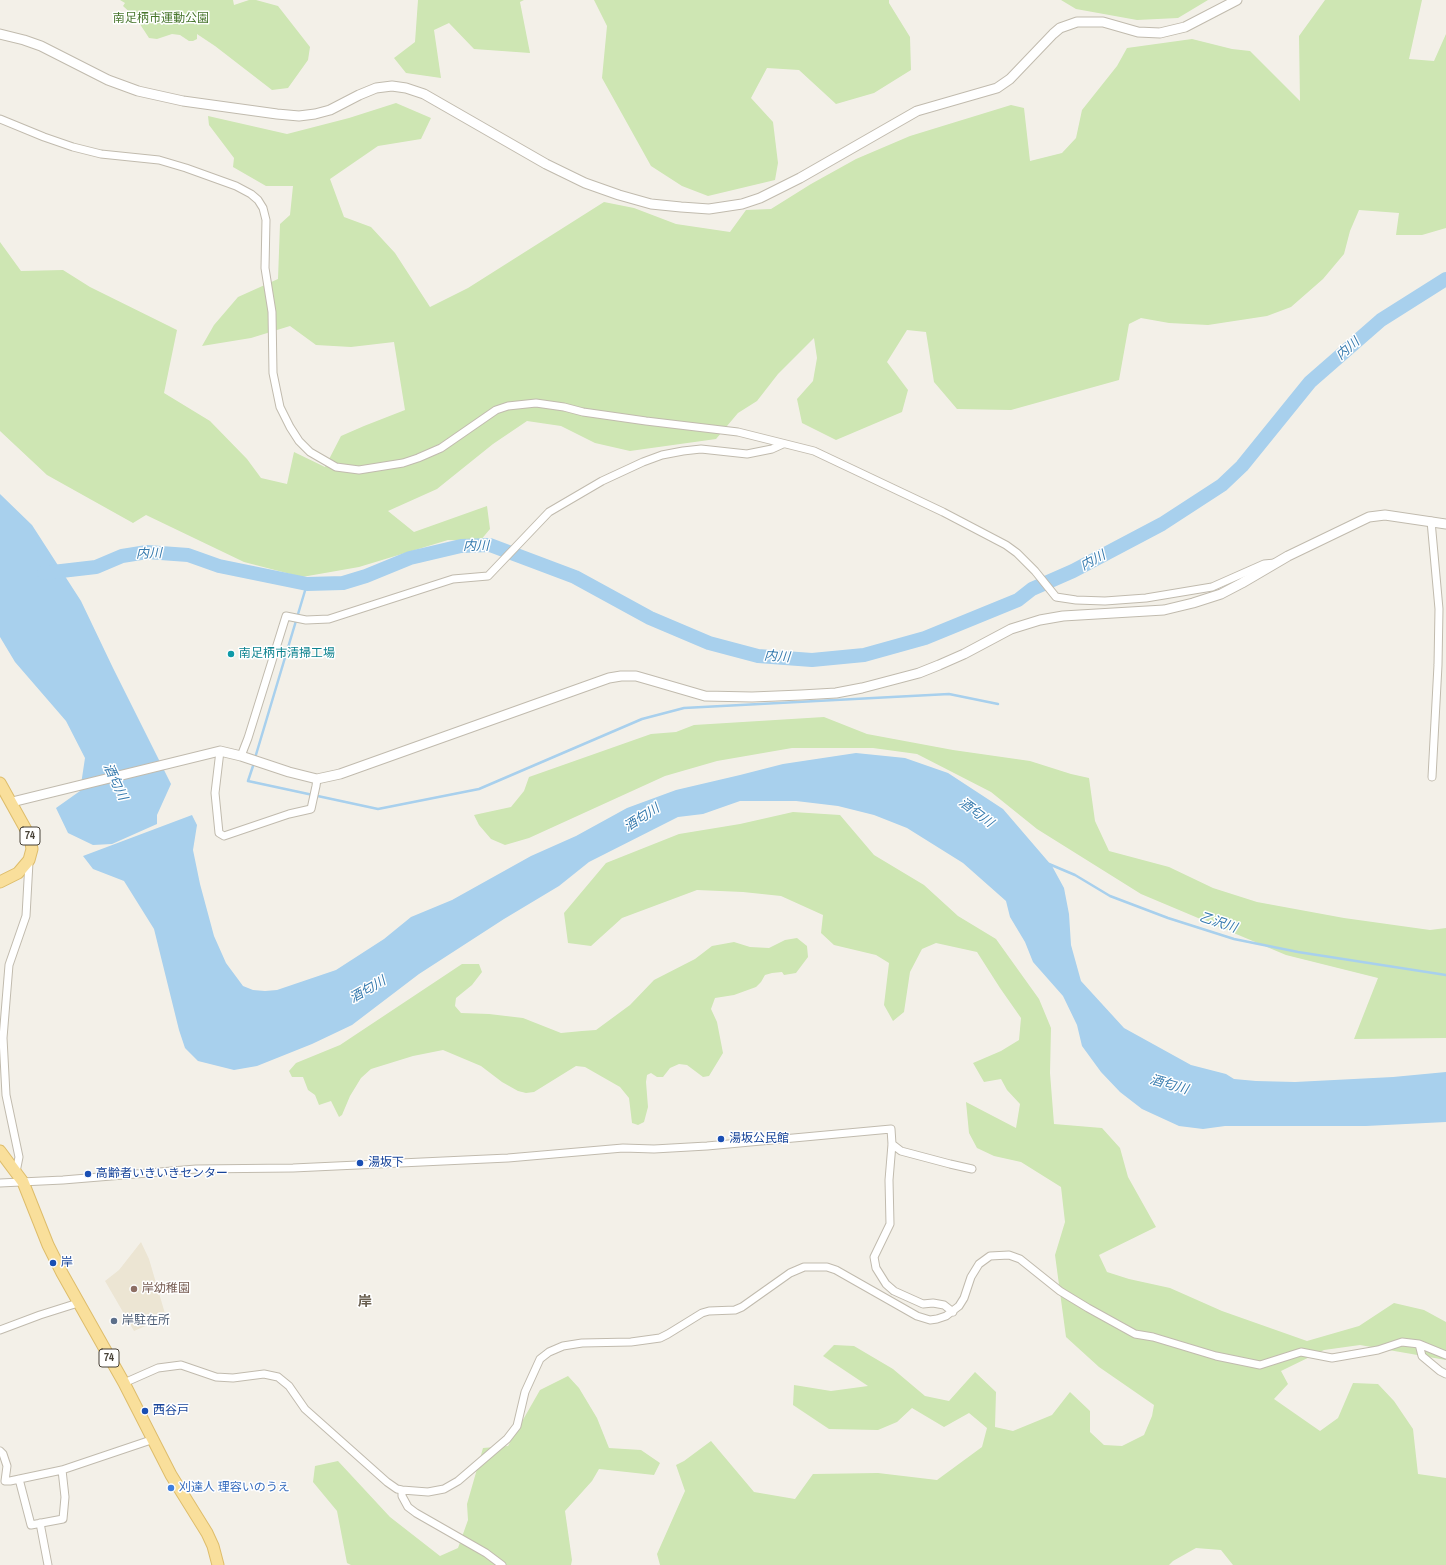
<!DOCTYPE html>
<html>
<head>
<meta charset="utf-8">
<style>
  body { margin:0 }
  canvas { display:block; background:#f3f0e8 }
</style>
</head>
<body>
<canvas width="1446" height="1565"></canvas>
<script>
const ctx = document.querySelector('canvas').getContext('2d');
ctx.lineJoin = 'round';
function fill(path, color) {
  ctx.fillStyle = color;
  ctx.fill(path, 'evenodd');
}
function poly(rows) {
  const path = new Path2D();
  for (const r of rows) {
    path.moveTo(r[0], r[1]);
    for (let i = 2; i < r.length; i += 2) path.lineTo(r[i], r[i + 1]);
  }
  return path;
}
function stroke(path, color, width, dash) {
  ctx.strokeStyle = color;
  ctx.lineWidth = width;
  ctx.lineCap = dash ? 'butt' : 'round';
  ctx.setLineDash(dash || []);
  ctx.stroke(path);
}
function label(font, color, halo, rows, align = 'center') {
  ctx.font = font + ' "Archivo Narrow","Noto Sans JP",sans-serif';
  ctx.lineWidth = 3;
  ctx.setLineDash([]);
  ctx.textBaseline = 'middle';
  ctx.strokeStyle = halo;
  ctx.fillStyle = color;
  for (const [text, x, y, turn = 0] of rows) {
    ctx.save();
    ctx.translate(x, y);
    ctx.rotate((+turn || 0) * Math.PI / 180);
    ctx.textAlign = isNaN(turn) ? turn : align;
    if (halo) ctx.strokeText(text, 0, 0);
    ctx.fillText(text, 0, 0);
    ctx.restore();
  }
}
fill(poly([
  [141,1242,149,1259,166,1317,134,1331,105,1281,119,1270]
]), '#ece5d3');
fill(poly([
  [120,0,233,0,234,5,249,0,256,0,278,6,310,47,308,60,288,88,272,90,215,46,197,34,197,39,193,41,189,41,180,35,172,34,157,39,149,38,136,18,123,6,125,3],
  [418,0,524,0,520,2,530,53,474,49,449,23,434,30,441,78,406,73,394,58,415,42],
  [594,0,889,0,889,3,910,37,911,70,874,93,836,104,799,70,767,68,751,98,773,122,778,163,775,180,708,196,682,186,651,166,602,78,607,26],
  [1061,0,1208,0,1178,18,1137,20,1076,9],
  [1325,0,1422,0,1409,59,1434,61,1446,34,1446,228,1422,235,1396,235,1399,213,1359,210,1350,231,1344,254,1323,279,1291,307,1267,316,1208,325,1169,323,1141,318,1129,324,1119,380,1011,410,957,409,934,382,926,332,907,330,887,362,908,390,902,412,836,440,802,423,797,399,813,381,817,358,814,338,778,374,757,401,738,413,716,439,630,451,595,443,561,426,527,421,493,444,437,489,388,511,414,532,487,506,490,529,480,541,448,540,359,567,302,577,244,562,146,515,133,523,47,475,0,431,0,242,21,271,63,270,90,287,177,330,164,393,210,421,247,459,261,478,287,484,294,452,325,467,341,436,364,426,405,410,394,342,351,347,316,345,290,326,251,338,202,346,214,325,238,297,278,279,280,224,290,215,293,186,266,186,233,167,234,158,209,125,208,116,287,134,349,118,396,103,431,118,421,139,378,146,330,179,344,217,371,227,395,253,430,307,468,288,604,202,634,208,676,224,730,232,746,210,771,209,811,184,856,159,910,136,1011,105,1024,108,1030,161,1062,153,1076,138,1082,110,1117,66,1127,48,1192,39,1232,49,1250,51,1300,101,1299,36],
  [824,717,867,734,953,750,1030,761,1071,774,1089,778,1095,821,1109,851,1169,867,1213,888,1257,902,1344,918,1430,930,1446,928,1446,1038,1354,1039,1378,978,1286,955,1141,894,1037,829,991,792,917,754,873,748,792,748,717,761,665,776,529,838,505,845,491,839,479,825,474,815,511,807,524,791,529,777,651,734,676,732,694,725],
  [793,812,840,815,874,855,924,885,958,916,996,939,1039,999,1051,1028,1050,1073,1054,1124,1102,1128,1120,1148,1128,1177,1156,1227,1099,1255,1107,1272,1129,1279,1170,1288,1222,1311,1307,1341,1359,1326,1394,1303,1424,1310,1446,1322,1446,1360,1360,1345,1324,1350,1281,1371,1288,1384,1274,1399,1320,1431,1338,1418,1353,1383,1378,1384,1394,1401,1413,1429,1418,1474,1446,1478,1446,1565,1233,1565,1221,1550,1196,1548,1173,1561,1169,1565,660,1565,657,1554,685,1491,676,1465,684,1461,711,1441,754,1492,795,1499,813,1474,878,1473,937,1480,982,1447,987,1428,969,1413,944,1427,912,1408,897,1422,878,1430,829,1429,793,1405,794,1385,831,1391,868,1386,823,1356,834,1345,854,1346,893,1369,925,1396,949,1401,975,1372,996,1392,995,1427,1013,1431,1052,1415,1070,1392,1090,1411,1090,1432,1104,1445,1122,1446,1144,1435,1152,1416,1154,1405,1099,1367,1066,1337,1055,1255,1065,1222,1061,1187,1021,1162,994,1156,977,1148,969,1133,966,1102,1016,1128,1020,1104,1007,1090,1001,1079,984,1082,973,1063,1001,1051,1019,1040,1021,1018,1000,988,977,952,936,943,922,949,910,972,904,1012,893,1021,884,1005,889,963,876,955,834,945,821,933,823,915,781,896,743,892,697,890,622,918,591,946,568,943,564,913,606,863,679,834,740,824],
  [797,938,807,946,808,957,796,973,784,975,782,972,772,973,765,975,761,982,756,987,734,995,715,998,711,1009,717,1022,723,1053,709,1076,703,1077,687,1065,679,1064,670,1068,663,1077,657,1077,651,1073,647,1075,646,1082,648,1107,644,1122,638,1125,632,1123,629,1098,620,1087,585,1067,576,1066,534,1092,526,1093,518,1091,502,1082,481,1066,443,1050,413,1056,371,1069,361,1078,350,1096,342,1115,339,1117,331,1101,319,1105,315,1095,308,1090,303,1077,292,1077,289,1071,296,1063,340,1045,462,964,479,964,482,972,472,985,456,998,455,1006,461,1013,489,1014,523,1018,561,1033,582,1031,596,1030,630,1005,654,980,695,959,712,946,734,942,750,947,769,948,785,940],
  [568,1376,579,1388,597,1418,609,1448,641,1450,660,1463,654,1475,599,1469,592,1481,565,1511,572,1560,571,1565,351,1565,347,1563,337,1511,313,1482,315,1466,338,1461,390,1517,440,1556,458,1548,468,1520,467,1504,483,1448,508,1446,540,1390]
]), '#cee6b3');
fill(poly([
  [0,494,32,525,81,601,113,668,171,784,157,815,157,824,112,844,93,845,68,833,56,808,80,791,85,758,66,721,15,662,0,637],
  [856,753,905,758,948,773,1003,809,1052,866,1064,888,1069,914,1071,945,1081,981,1124,1028,1191,1065,1226,1074,1234,1079,1256,1081,1295,1082,1393,1077,1446,1072,1446,1122,1366,1126,1225,1126,1203,1129,1179,1126,1142,1109,1120,1092,1101,1072,1082,1046,1077,1025,1063,996,1033,962,1025,942,1010,917,1006,901,963,863,907,828,874,815,838,806,796,801,740,801,703,814,678,817,589,862,559,886,504,919,419,974,352,1025,312,1044,257,1066,234,1070,198,1061,185,1048,179,1030,154,929,124,881,93,869,83,856,192,815,197,825,193,850,200,884,214,936,226,963,243,986,253,990,265,991,277,990,336,970,384,939,411,917,452,900,531,856,576,836,627,808,676,790,740,775,783,764]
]), '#a8d0ed');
stroke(poly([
  [255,758,307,584],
  [254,763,248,781,378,809,479,789,642,719,684,708,949,694,998,704],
  [1049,864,1075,875,1110,896,1168,918,1234,939,1298,952,1446,975]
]), '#a8d0ed', 2.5);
stroke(poly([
  [44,573,96,567,122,556,147,552,188,555,219,566,307,584,343,583,366,576,410,558,461,546,490,545,575,577,650,618,709,643,758,656,812,660,864,655,925,638,1018,600,1032,589,1073,571,1162,524,1222,485,1242,466,1310,382,1381,320,1446,279]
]), '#a8d0ed', 14);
const minor = poly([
  [0,119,44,137,73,147,101,154,159,160,186,168,236,186,251,194,258,200,263,208,266,220,265,268,272,312,273,373,280,407,290,427,299,441,310,452,336,467,359,470,403,463,418,458,441,448,496,410,508,406,536,403,564,407,583,412,646,421,738,432,814,451,943,512,1006,545,1017,553,1035,571,1056,597,1076,600,1105,601,1146,598,1212,587,1264,564,1275,563],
  [1431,521,1439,609,1438,665,1432,777],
  [220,751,215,793,219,833,224,836,289,814,311,809,316,786,317,779],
  [241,756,248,738,286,616,306,620,329,619,453,579,488,576,549,512,602,481,643,462,662,455,683,451,701,449,747,454,772,449,783,444],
  [892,1144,901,1151,950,1164,972,1169],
  [16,1172,19,1157,6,1095,3,1038,9,965,26,916,29,862],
  [0,1183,63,1180,196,1169,293,1168,508,1158,623,1148,654,1149,707,1146,891,1129,892,1144,889,1180,890,1224,874,1257,876,1268,886,1284,894,1291,923,1304,933,1303,944,1305,953,1312],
  [0,1330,40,1315,78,1303],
  [1419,1344,1422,1356,1440,1371,1446,1374],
  [124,1383,158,1368,181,1365,216,1377,233,1378,264,1374,278,1377,289,1386,305,1409,387,1482,397,1489,402,1490,428,1492,444,1489,458,1481,507,1439,517,1426,525,1392,540,1359,549,1352,563,1346,582,1343,631,1342,660,1338,668,1334,702,1313,709,1311,735,1310,742,1307,790,1273,804,1267,827,1267,836,1270,917,1316,930,1320,937,1319,946,1316,959,1306,964,1298,971,1277,979,1264,990,1256,1009,1255,1020,1259,1060,1291,1088,1308,1135,1334,1153,1337,1216,1356,1260,1365,1301,1352,1332,1358,1378,1350,1402,1342,1419,1344,1446,1355],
  [0,1451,3,1454,7,1466,5,1481,10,1481,62,1470,154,1439],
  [19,1479,31,1525,63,1519,65,1497,62,1470],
  [402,1490,402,1496,408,1507,416,1513,486,1553,502,1565],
  [40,1523,48,1565]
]);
const tertiary = poly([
  [0,34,24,40,41,46,108,80,138,91,183,101,277,114,299,116,315,114,330,110,359,95,376,88,392,86,406,88,424,94,546,164,585,183,619,195,651,204,681,207,709,209,742,204,760,198,800,178,917,111,997,88,1010,79,1053,34,1060,28,1077,22,1103,22,1138,32,1160,33,1185,27,1237,0],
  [12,802,220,751,241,756,289,772,317,779,340,774,609,678,621,676,636,676,650,680,705,696,752,697,801,695,836,693,862,688,919,673,939,665,964,654,1011,629,1040,620,1063,616,1164,610,1193,603,1221,594,1242,583,1288,556,1369,517,1385,515,1446,524]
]);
const primary = poly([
  [0,783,30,837,32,849,29,860,18,873,0,882],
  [0,1151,23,1182,48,1245,62,1273,124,1383,171,1475,207,1533,213,1546,218,1565]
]);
stroke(minor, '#c1bbae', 9);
stroke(tertiary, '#c1bbae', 11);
stroke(primary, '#debd6b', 13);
stroke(minor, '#fff', 7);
stroke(tertiary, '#fff', 9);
stroke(primary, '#f9df9b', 11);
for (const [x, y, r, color] of [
  [231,654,4,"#0f9aa8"],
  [721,1139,4,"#1a4fb4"],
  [360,1163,4,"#1a4fb4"],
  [88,1174,4,"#1a4fb4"],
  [53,1263,4,"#1a4fb4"],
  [134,1289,4,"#8d6e63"],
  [114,1321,4,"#5c6f8a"],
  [145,1411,4,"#1a4fb4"],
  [171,1488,4,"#3f7fe0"]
]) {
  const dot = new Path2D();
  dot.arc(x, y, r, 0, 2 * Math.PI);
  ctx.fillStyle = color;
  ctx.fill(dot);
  stroke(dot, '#fff', 1.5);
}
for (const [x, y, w] of [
  [30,836,20],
  [109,1358,20]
]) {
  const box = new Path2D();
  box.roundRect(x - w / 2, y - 9, w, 18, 3);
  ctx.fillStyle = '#fff';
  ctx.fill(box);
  stroke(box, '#474137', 1);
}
label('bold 11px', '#474137', null, [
  ["74",30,836],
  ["74",109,1358]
]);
label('12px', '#48762d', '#fff', [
  ["南足柄市運動公園",161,19]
]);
label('12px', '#0d838f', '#fff', [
  ["南足柄市清掃工場",239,654]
], 'left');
label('12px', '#164399', '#fff', [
  ["湯坂公民館",729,1139],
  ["湯坂下",368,1163],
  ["高齢者いきいきセンター",96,1174],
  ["岸",61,1263],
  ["西谷戸",153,1411]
], 'left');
label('12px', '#785e54', '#fff', [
  ["岸幼稚園",142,1289]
], 'left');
label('12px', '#4e5e75', '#fff', [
  ["岸駐在所",122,1321]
], 'left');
label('12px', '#366cbe', '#fff', [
  ["刈達人 理容いのうえ",179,1488]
], 'left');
label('italic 13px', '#357aae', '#fff', [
  ["内川",1348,349,-41],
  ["内川",476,547],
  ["内川",149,554,-1],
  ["内川",1093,561,-28],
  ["内川",777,657,4],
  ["酒匂川",115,782,65],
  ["酒匂川",976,813,37],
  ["酒匂川",642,818,-33],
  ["乙沢川",1218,923,18],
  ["酒匂川",368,990,-30],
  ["酒匂川",1169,1085,16]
]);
label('bold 14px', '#695f4f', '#fff', [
  ["岸",365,1302]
]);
</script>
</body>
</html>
